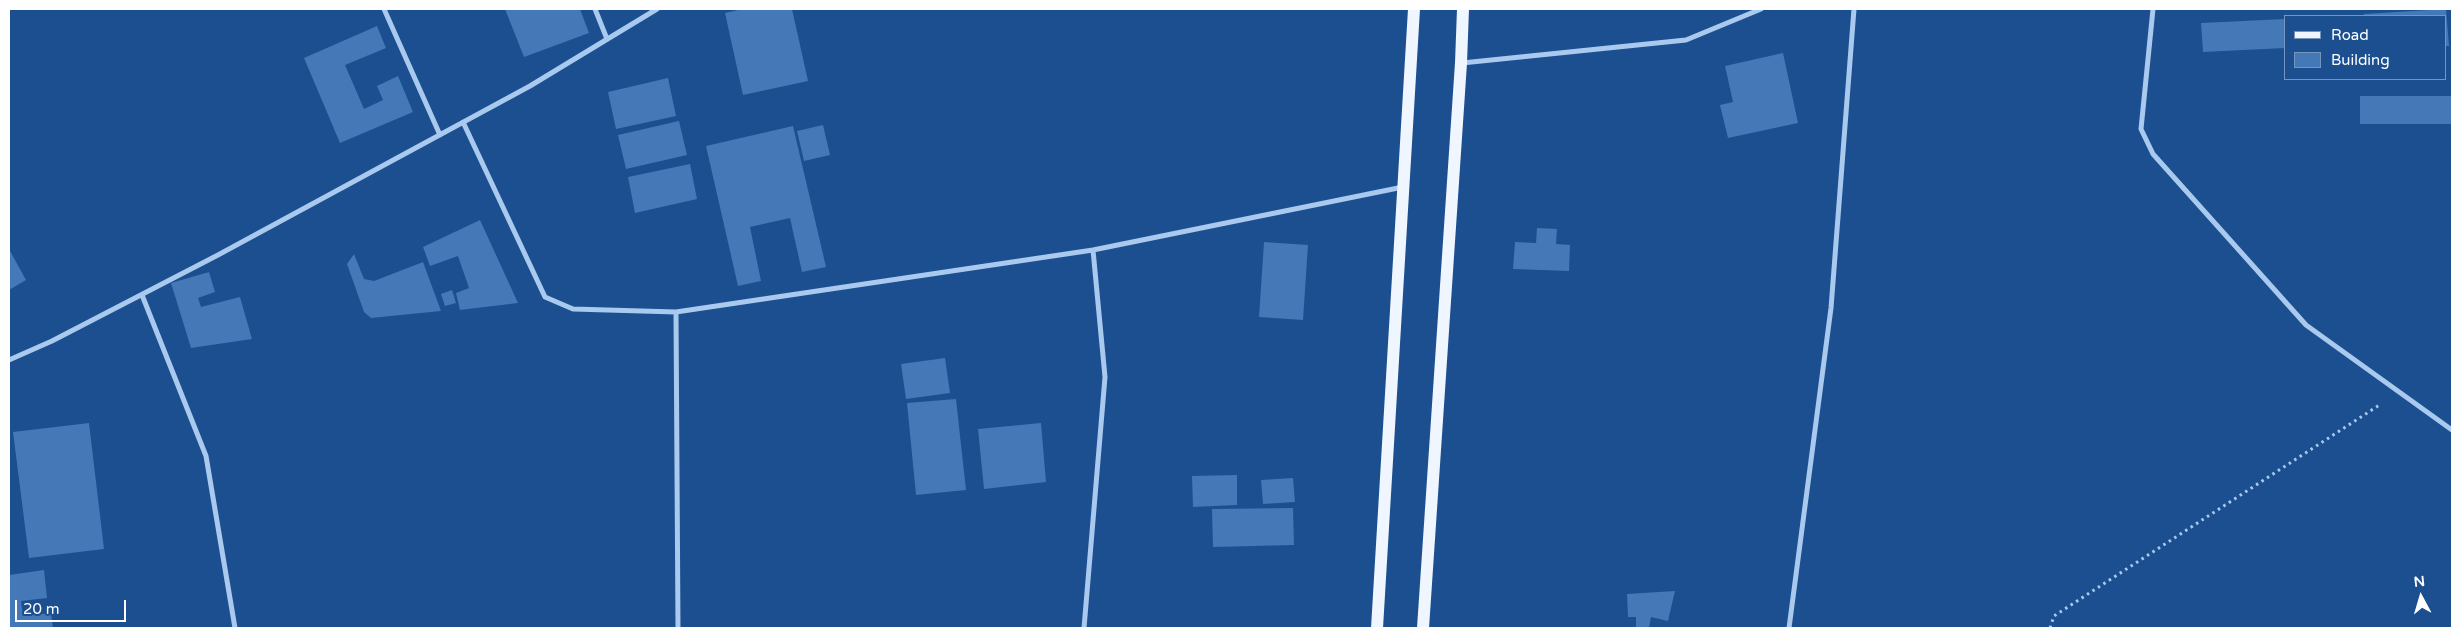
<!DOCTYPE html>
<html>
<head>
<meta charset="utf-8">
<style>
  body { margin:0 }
  #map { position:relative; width:2461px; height:637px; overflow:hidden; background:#1b4f8f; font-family:"Varela Round",sans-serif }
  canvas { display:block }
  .frame { position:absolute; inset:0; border:10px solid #fff; pointer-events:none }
  .legend { position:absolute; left:2284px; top:15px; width:162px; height:65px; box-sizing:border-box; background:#1b4f8f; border:1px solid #7695bc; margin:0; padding:6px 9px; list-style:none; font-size:15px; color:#fff }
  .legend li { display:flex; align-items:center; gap:10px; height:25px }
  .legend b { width:25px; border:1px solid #7695bc }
  .north { position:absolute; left:2396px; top:572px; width:50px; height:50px; -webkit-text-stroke:4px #1b4f8f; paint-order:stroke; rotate:354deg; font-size:14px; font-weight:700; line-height:20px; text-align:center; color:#fff }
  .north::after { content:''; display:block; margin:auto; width:18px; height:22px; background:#fff; clip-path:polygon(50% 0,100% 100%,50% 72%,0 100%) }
  .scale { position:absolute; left:15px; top:600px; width:111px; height:22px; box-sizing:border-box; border:2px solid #fff; border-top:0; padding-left:6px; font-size:15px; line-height:18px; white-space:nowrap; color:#fff; -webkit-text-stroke:4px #1b4f8f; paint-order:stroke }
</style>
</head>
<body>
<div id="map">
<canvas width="2461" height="637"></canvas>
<div class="frame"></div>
<ul class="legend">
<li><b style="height:6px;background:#f0f6ff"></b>Road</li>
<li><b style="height:14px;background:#4478b7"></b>Building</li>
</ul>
<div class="north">N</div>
<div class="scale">20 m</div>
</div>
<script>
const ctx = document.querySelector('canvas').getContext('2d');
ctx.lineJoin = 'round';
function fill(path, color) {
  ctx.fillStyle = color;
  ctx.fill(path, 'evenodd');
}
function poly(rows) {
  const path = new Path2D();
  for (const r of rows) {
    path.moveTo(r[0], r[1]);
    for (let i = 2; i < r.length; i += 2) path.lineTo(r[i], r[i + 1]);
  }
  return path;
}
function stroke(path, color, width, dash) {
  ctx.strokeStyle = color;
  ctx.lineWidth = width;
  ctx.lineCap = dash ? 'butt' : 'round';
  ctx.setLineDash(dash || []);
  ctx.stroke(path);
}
fill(poly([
  [505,9,580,9,589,33,524,57],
  [742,9,792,9,808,81,743,95,725,13],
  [2446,9,2449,46,2445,46,2445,16,2364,16,2364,14],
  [2285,19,2285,48,2203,52,2201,23],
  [377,26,386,48,345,65,364,109,383,100,377,86,398,76,413,112,340,143,304,58],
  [1783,53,1798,123,1728,138,1720,105,1733,102,1725,66],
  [668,78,676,116,616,129,608,92],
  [2360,96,2452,96,2452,124,2360,124],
  [679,121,687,155,626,169,618,135],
  [823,125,830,155,804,161,797,131],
  [793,126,826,267,802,272,790,218,750,227,761,281,738,286,706,146],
  [690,164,697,199,635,213,628,177],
  [480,220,518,303,460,310,456,293,469,288,458,256,430,266,423,247],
  [1537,228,1557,229,1556,244,1570,245,1569,271,1513,269,1515,242,1536,243],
  [1264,242,1308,245,1303,320,1259,317],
  [9,249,26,280,9,290],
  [354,254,364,279,374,281,423,262,441,311,371,318,364,312,347,264],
  [209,272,215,292,198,298,201,307,240,297,252,339,191,348,171,283],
  [452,290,456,303,445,306,441,294],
  [945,358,950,393,906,399,901,364],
  [956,399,966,490,916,495,907,403],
  [89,423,104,549,29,558,13,432],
  [1041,423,1046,482,984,489,978,429],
  [1237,475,1237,505,1193,507,1192,476],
  [1293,478,1295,502,1263,504,1261,480],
  [1293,508,1294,545,1213,547,1212,509],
  [44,570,47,598,21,601,23,616,51,613,53,628,9,628,9,575],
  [1675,591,1668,621,1651,617,1649,628,1636,628,1636,617,1628,617,1627,594]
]), '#4478b7');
stroke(poly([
  [2050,628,2054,616,2381,404]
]), '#a9c9ee', 3, [2.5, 4]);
stroke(poly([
  [384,9,440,135],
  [595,9,607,39],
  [2153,9,2141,129,2153,154,2306,325,2452,430],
  [1462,63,1686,40,1761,9],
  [463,122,545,297,573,309,676,312,1093,250,1403,187],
  [142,295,206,456,235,628],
  [676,312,678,628],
  [9,360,52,341,218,255,530,86,657,9],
  [1084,628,1105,377,1093,250],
  [1789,628,1831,308,1854,9]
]), '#a9c9ee', 5);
stroke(poly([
  [1377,628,1414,9],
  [1423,628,1461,63,1463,9]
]), '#f0f6ff', 12);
</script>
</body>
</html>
